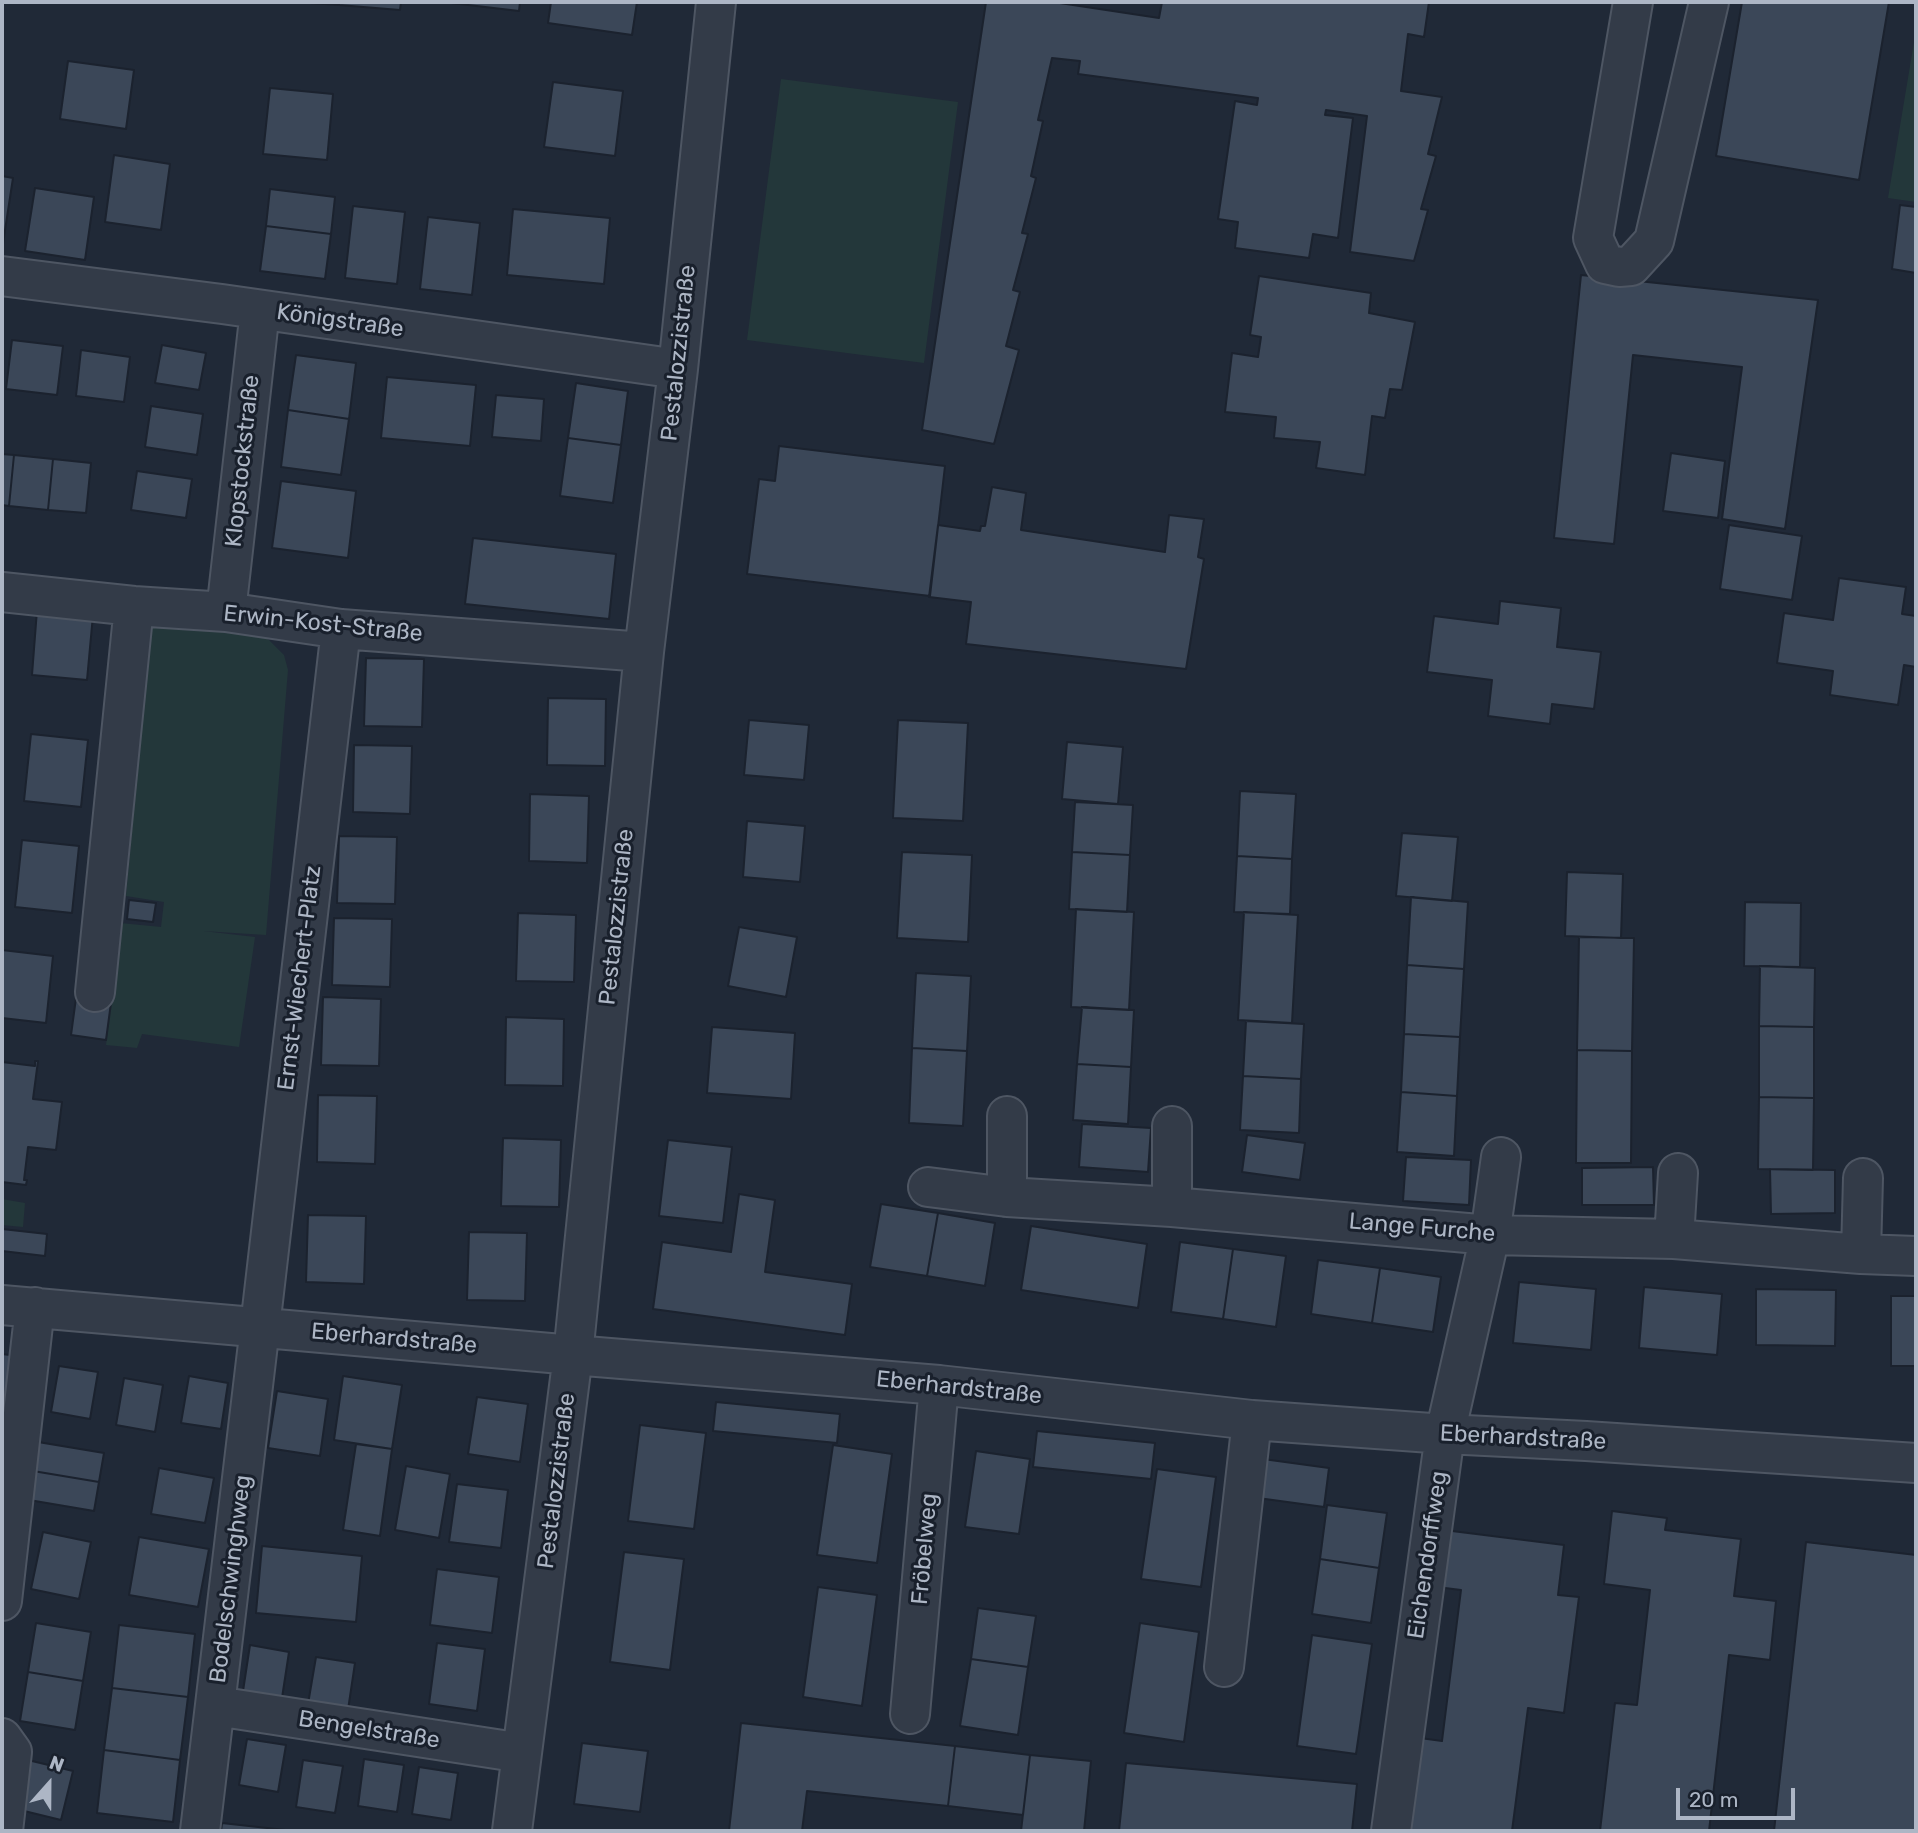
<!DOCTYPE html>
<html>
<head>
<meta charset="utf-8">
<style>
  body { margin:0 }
  #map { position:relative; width:1918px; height:1833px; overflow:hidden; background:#202937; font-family:Rubik,sans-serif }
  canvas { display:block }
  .frame { position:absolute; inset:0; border:4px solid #adb6c5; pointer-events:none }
  .north { position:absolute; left:14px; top:1749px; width:70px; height:70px; -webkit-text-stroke:5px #19202c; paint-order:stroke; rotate:21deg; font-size:19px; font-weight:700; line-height:28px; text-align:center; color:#adb6c5 }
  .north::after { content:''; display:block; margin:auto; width:24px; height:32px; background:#adb6c5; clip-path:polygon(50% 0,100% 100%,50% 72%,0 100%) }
  .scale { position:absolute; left:1676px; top:1788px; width:119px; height:32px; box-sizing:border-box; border:4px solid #adb6c5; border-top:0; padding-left:9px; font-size:21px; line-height:24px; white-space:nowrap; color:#adb6c5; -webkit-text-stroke:5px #19202c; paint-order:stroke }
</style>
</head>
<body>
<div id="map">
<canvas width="1918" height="1833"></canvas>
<div class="frame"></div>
<div class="north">N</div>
<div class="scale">20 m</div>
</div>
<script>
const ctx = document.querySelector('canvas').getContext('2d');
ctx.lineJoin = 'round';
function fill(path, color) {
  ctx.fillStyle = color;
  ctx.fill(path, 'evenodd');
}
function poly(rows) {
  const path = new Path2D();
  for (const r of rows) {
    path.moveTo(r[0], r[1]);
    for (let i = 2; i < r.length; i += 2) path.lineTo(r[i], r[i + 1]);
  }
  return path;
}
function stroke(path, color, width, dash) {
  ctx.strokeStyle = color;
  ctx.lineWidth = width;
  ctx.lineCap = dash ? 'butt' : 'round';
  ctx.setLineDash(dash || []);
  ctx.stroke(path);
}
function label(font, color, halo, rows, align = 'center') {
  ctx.font = font + ' Rubik,sans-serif';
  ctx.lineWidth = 6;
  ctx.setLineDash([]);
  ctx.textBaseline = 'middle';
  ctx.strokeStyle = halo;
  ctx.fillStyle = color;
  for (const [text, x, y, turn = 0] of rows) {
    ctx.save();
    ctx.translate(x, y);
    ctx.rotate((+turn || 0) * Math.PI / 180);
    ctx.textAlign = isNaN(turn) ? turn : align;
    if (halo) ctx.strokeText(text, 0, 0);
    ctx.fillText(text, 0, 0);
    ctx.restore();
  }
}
fill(poly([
  [1916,30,1916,202,1888,198],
  [781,79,958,102,924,363,747,340],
  [151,624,259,635,269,640,284,655,288,670,266,935,203,931,255,937,239,1047,142,1034,137,1048,106,1045,120,923,161,927,164,902,126,896],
  [2,1199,25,1203,23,1227,2,1225]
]), '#23373a');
const building = poly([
  [295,2,339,2,339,5,295,2],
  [339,2,401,2,400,10,339,5,339,2],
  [443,2,520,2,519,11,443,2],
  [551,2,637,2,632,35,548,23,551,2],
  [986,2,1053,2,1159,18,1162,2,1429,2,1424,37,1408,34,1401,91,1442,97,1428,154,1436,156,1421,209,1428,210,1414,261,1350,252,1367,116,1326,110,1325,115,1353,118,1338,238,1313,234,1309,258,1235,248,1238,222,1218,219,1235,101,1257,105,1258,98,1078,74,1080,61,1052,58,1038,120,1043,121,1031,176,1036,178,1022,233,1028,234,1013,290,1020,292,1006,346,1019,350,994,444,922,430,986,2],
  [1742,2,1889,2,1859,180,1716,156,1742,2],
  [68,61,134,70,126,129,60,119,68,61],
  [553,82,623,91,615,156,544,147,553,82],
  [270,88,333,94,327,160,263,154,270,88],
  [114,155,170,164,161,230,105,222,114,155],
  [2,176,13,178,2,250,2,176],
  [35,188,94,197,85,260,25,251,35,188],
  [270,189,335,197,331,234,266,226,270,189],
  [1900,205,1916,207,1916,273,1892,269,1900,205],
  [353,206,405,212,397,284,345,278,353,206],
  [513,209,610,218,604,284,507,275,513,209],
  [428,217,480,223,472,295,420,289,428,217],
  [266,226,331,234,325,279,260,271,266,226],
  [1581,275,1818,300,1785,529,1722,519,1742,367,1633,355,1614,544,1554,538,1581,275],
  [1259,276,1371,293,1369,313,1415,322,1402,390,1390,389,1385,418,1372,416,1365,475,1316,468,1320,442,1274,438,1276,417,1225,412,1232,353,1258,357,1261,337,1250,335,1259,276],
  [12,340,63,346,57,395,6,389,12,340],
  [162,345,206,353,199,390,155,383,162,345],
  [81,350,130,357,124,402,76,396,81,350],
  [296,355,356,363,349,419,288,410,296,355],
  [387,377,476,385,470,446,381,438,387,377],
  [576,383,628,391,621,445,568,438,576,383],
  [496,395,544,399,541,441,492,437,496,395],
  [151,406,203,414,197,455,145,447,151,406],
  [288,410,349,419,341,475,281,467,288,410],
  [568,438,621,445,613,503,560,496,568,438],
  [779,446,945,466,930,596,747,574,759,479,775,481,779,446],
  [1671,453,1725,461,1718,518,1663,511,1671,453],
  [2,454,14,455,9,506,2,505,2,454],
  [14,455,53,459,48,510,9,506,14,455],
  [53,459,91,463,86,513,48,510,53,459],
  [137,471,192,479,186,518,131,510,137,471],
  [281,481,356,491,348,558,272,548,281,481],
  [992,487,1026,493,1021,530,1165,552,1169,515,1204,519,1198,557,1204,559,1186,669,966,644,971,602,929,597,938,525,980,531,981,526,985,526,992,487],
  [1729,525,1802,536,1792,600,1720,589,1729,525],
  [473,538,616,554,609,619,465,604,473,538],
  [1839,578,1906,587,1902,614,1916,616,1916,667,1904,665,1898,705,1830,695,1833,671,1777,663,1784,613,1833,620,1839,578],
  [1500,601,1561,608,1557,647,1601,652,1594,709,1552,704,1550,724,1488,716,1492,680,1427,672,1434,616,1498,624,1500,601],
  [37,610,93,615,87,680,32,675,37,610],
  [366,658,424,659,422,727,364,726,366,658],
  [548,698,606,699,605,766,547,765,548,698],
  [749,720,809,725,804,780,744,775,749,720],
  [898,720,968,723,963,821,893,818,898,720],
  [31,734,88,740,81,807,24,801,31,734],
  [1067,742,1123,747,1118,804,1062,799,1067,742],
  [354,745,412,746,410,814,353,812,354,745],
  [1240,791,1296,794,1292,859,1237,856,1240,791],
  [530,794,589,796,587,863,529,861,530,794],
  [1075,802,1133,805,1130,855,1072,852,1075,802],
  [747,821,805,826,800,882,743,877,747,821],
  [1402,833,1458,837,1452,901,1396,896,1402,833],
  [339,836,397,837,395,904,337,903,339,836],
  [22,840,79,846,72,913,15,907,22,840],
  [902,852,972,855,968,942,897,938,902,852],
  [1072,852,1130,855,1127,912,1069,909,1072,852],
  [1237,856,1292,859,1290,914,1234,912,1237,856],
  [1567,872,1623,874,1621,938,1565,936,1567,872],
  [1411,897,1468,902,1464,969,1407,965,1411,897],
  [129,900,156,903,153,922,127,919,129,900],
  [1745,902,1801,903,1800,967,1744,966,1745,902],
  [1076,909,1134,912,1129,1010,1071,1007,1076,909],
  [1244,912,1298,915,1292,1023,1238,1020,1244,912],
  [518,913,576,915,574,982,516,981,518,913],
  [334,918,392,919,390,987,332,985,334,918],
  [739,927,797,937,786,997,728,986,739,927],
  [1579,937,1634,938,1632,1051,1577,1050,1579,937],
  [2,950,53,956,46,1023,2,1018,2,950],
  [1407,965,1464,969,1460,1037,1404,1034,1407,965],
  [1760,966,1815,968,1814,1027,1759,1026,1760,966],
  [916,973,971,976,967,1051,912,1048,916,973],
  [323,997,381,999,379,1066,321,1065,323,997],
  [76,998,111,1003,106,1040,71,1035,76,998],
  [1082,1007,1134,1010,1131,1067,1077,1064,1082,1007],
  [506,1017,564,1019,563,1086,505,1085,506,1017],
  [1246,1021,1304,1024,1301,1079,1243,1076,1246,1021],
  [1759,1026,1814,1027,1814,1098,1759,1097,1759,1026],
  [712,1027,795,1033,791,1099,707,1093,712,1027],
  [1404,1034,1460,1037,1457,1096,1401,1092,1404,1034],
  [912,1048,967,1051,963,1126,909,1123,912,1048],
  [1577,1050,1632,1051,1631,1163,1576,1163,1577,1050],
  [35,1061,38,1061,33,1099,62,1102,56,1150,28,1147,24,1180,27,1180,26,1185,2,1182,2,1062,35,1066,35,1061],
  [1077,1064,1131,1067,1128,1124,1073,1120,1077,1064],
  [1243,1076,1301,1079,1299,1133,1240,1130,1243,1076],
  [1401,1092,1457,1096,1454,1156,1397,1152,1401,1092],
  [318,1095,377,1096,375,1164,317,1162,318,1095],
  [1759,1097,1814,1098,1813,1170,1758,1169,1759,1097],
  [1082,1124,1151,1128,1148,1172,1079,1167,1082,1124],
  [1247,1135,1305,1143,1300,1180,1242,1172,1247,1135],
  [503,1138,561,1140,559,1207,501,1206,503,1138],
  [668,1140,732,1147,723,1223,659,1216,668,1140],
  [1406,1157,1471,1160,1469,1205,1403,1201,1406,1157],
  [1653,1167,1654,1205,1582,1205,1582,1168,1653,1167],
  [1770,1169,1835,1170,1835,1213,1771,1214,1770,1169],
  [739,1194,775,1200,765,1272,852,1284,845,1335,653,1309,662,1242,731,1252,739,1194],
  [881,1204,938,1213,927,1276,870,1267,881,1204],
  [938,1213,995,1223,985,1286,927,1276,938,1213],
  [308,1215,366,1216,364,1284,306,1282,308,1215],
  [1031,1226,1147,1244,1138,1308,1021,1290,1031,1226],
  [2,1229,47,1234,45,1256,2,1251,2,1229],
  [469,1232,527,1233,525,1301,467,1300,469,1232],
  [1180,1242,1233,1249,1223,1319,1171,1312,1180,1242],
  [1233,1249,1286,1256,1276,1327,1223,1319,1233,1249],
  [1318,1260,1380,1268,1372,1323,1311,1314,1318,1260],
  [1380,1268,1441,1277,1433,1332,1372,1323,1380,1268],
  [1519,1282,1596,1289,1591,1350,1513,1343,1519,1282],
  [1644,1287,1722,1294,1717,1355,1639,1348,1644,1287],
  [1756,1289,1836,1290,1835,1346,1756,1345,1756,1289],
  [1891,1296,1916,1296,1916,1366,1891,1366,1891,1296],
  [2,1354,18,1356,8,1419,2,1418,2,1354],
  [59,1366,98,1372,90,1419,51,1412,59,1366],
  [189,1376,228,1383,221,1429,181,1423,189,1376],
  [343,1376,402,1385,392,1449,334,1440,343,1376],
  [124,1378,163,1385,155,1432,116,1425,124,1378],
  [277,1391,328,1399,320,1456,268,1448,277,1391],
  [477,1397,528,1404,520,1462,468,1454,477,1397],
  [716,1402,840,1414,837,1443,713,1431,716,1402],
  [640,1425,706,1433,694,1529,628,1521,640,1425],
  [1037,1431,1155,1443,1151,1479,1033,1467,1037,1431],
  [38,1442,104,1453,99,1482,33,1471,38,1442],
  [356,1444,392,1449,380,1536,343,1530,356,1444],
  [833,1445,892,1454,877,1563,817,1555,833,1445],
  [976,1451,1030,1459,1019,1534,965,1527,976,1451],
  [1263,1459,1329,1468,1324,1507,1258,1498,1263,1459],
  [406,1466,450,1474,439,1538,395,1530,406,1466],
  [159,1468,214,1478,205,1523,151,1514,159,1468],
  [1157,1469,1216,1477,1201,1587,1141,1579,1157,1469],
  [33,1471,99,1482,94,1511,29,1500,33,1471],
  [457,1484,508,1490,501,1548,449,1542,457,1484],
  [1327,1505,1387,1513,1379,1568,1320,1559,1327,1505],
  [1612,1511,1667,1518,1665,1530,1741,1539,1734,1596,1776,1601,1770,1660,1729,1655,1709,1831,1600,1831,1615,1703,1637,1705,1650,1590,1604,1584,1612,1511],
  [1444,1530,1564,1545,1558,1595,1579,1597,1564,1713,1528,1708,1512,1831,1408,1831,1420,1738,1442,1741,1461,1590,1437,1587,1444,1530],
  [43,1532,91,1542,79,1599,31,1589,43,1532],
  [139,1537,209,1549,198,1607,129,1595,139,1537],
  [1806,1542,1916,1555,1916,1831,1774,1831,1806,1542],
  [262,1546,362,1556,356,1622,256,1613,262,1546],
  [624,1552,684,1559,670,1670,610,1662,624,1552],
  [1320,1559,1379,1568,1371,1623,1312,1614,1320,1559],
  [437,1569,499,1577,492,1633,430,1625,437,1569],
  [818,1587,877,1595,862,1706,803,1697,818,1587],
  [978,1608,1036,1616,1028,1667,971,1659,978,1608],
  [36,1623,91,1632,83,1681,28,1672,36,1623],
  [1140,1623,1199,1632,1184,1742,1124,1733,1140,1623],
  [119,1625,195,1634,188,1697,112,1688,119,1625],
  [1312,1635,1372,1644,1356,1754,1297,1746,1312,1635],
  [437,1643,485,1649,477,1711,429,1704,437,1643],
  [250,1645,289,1652,282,1698,243,1691,250,1645],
  [316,1657,355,1663,348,1710,308,1704,316,1657],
  [971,1659,1028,1667,1018,1735,960,1726,971,1659],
  [28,1672,83,1681,75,1730,20,1721,28,1672],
  [112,1688,188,1697,180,1760,104,1750,112,1688],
  [741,1723,955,1746,948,1806,807,1791,802,1831,729,1831,741,1723],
  [247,1739,286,1745,278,1792,239,1785,247,1739],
  [582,1743,648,1751,640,1812,574,1804,582,1743],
  [955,1746,1030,1755,1023,1815,948,1806,955,1746],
  [104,1750,180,1760,173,1822,97,1813,104,1750],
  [1030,1755,1091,1761,1084,1831,1021,1831,1030,1755],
  [364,1759,404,1765,397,1812,358,1806,364,1759],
  [28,1760,73,1771,61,1820,16,1809,28,1760],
  [303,1760,343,1766,335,1813,296,1807,303,1760],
  [1126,1763,1357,1784,1352,1831,1119,1831,1126,1763],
  [419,1767,458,1773,451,1820,412,1814,419,1767],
  [222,1823,294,1831,221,1831,222,1823]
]);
fill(building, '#3b4758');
stroke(building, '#1b222e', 2);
const minor = poly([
  [1633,2,1593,238,1605,264,1619,267,1631,266,1654,241,1709,2],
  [2,276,222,304,678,369],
  [2,592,134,606,226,612,341,629,644,652],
  [226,612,260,310],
  [95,992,134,606],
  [1007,1116,1007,1197],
  [928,1187,1007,1197,1172,1207,1490,1235,1674,1239,1861,1254,1916,1256],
  [1172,1207,1172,1126],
  [1674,1239,1678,1173],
  [1861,1254,1863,1178],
  [2,1305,573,1355,939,1385,1252,1420,1445,1434,1586,1441,1916,1463],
  [2,1601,35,1307],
  [1224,1667,1252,1420],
  [216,1706,522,1753],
  [910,1714,939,1385],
  [2,1738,12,1752,3,1831],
  [200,1831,260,1327,341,629],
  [512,1831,573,1355,644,652,678,369,716,2],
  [1391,1831,1445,1434,1490,1235,1501,1157]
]);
stroke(minor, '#4e5663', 42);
stroke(minor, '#333b48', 38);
label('23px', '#adb6c5', '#19202c', [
  ["Königstraße",340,321,8],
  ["Pestalozzistraße",679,353,-84],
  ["Klopstockstraße",243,461,-84],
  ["Erwin-Kost-Straße",323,624,6],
  ["Pestalozzistraße",617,917,-84],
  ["Ernst-Wiechert-Platz",300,978,-83],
  ["Lange Furche",1422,1228,5],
  ["Eberhardstraße",394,1339,5],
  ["Eberhardstraße",959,1388,6],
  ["Eberhardstraße",1523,1438,3],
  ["Pestalozzistraße",557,1481,-83],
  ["Fröbelweg",925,1549,-85],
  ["Eichendorffweg",1428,1555,-82],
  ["Bodelschwinghweg",231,1579,-83],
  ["Bengelstraße",369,1730,9]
]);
</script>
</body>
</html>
